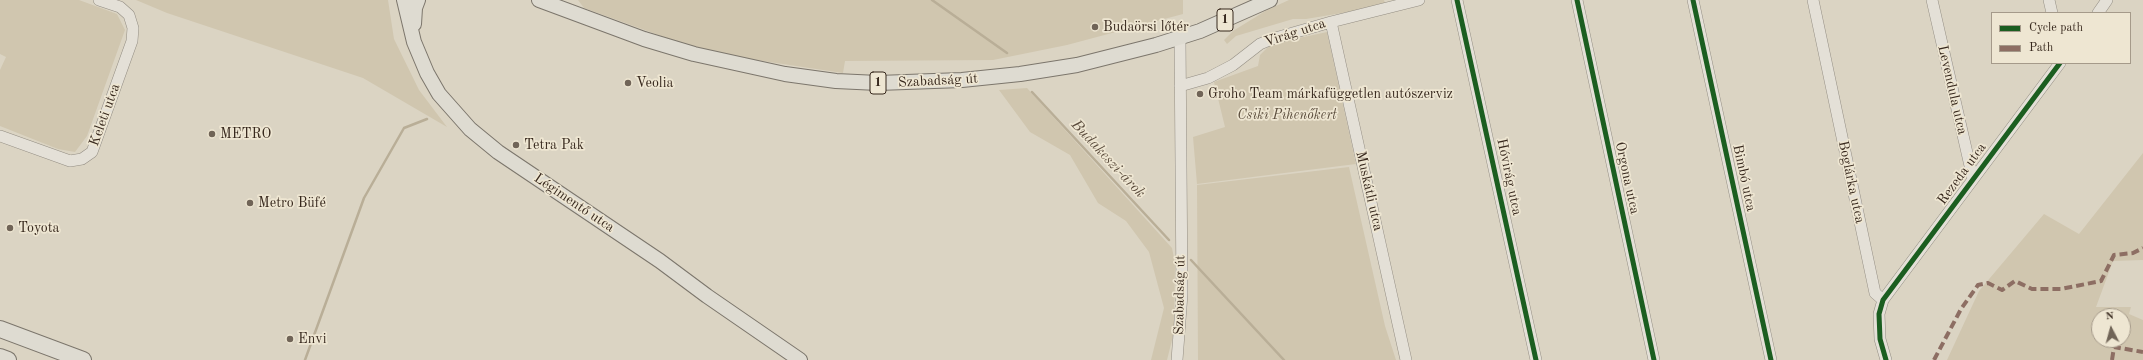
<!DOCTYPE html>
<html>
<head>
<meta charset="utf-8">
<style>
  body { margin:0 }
  #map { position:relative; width:2143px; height:360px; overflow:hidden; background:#dbd4c3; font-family:"Old Standard TT",serif }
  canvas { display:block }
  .legend { position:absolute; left:1991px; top:12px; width:140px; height:52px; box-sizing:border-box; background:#eee6d2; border:1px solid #a59a8a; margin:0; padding:5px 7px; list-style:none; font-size:12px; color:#37281d }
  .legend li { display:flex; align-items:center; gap:8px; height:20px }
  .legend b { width:20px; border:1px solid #a59a8a }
  .north { position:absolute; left:2091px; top:308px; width:40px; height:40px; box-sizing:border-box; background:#eee6d2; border:1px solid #a59a8a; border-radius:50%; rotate:354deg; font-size:11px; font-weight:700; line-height:16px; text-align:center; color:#37281d }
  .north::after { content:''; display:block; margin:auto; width:14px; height:18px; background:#706457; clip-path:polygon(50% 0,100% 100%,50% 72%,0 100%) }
</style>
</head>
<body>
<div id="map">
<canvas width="2143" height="360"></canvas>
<ul class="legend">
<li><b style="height:5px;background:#1b5e20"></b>Cycle path</li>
<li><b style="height:5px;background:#8d6e63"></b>Path</li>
</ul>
<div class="north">N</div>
</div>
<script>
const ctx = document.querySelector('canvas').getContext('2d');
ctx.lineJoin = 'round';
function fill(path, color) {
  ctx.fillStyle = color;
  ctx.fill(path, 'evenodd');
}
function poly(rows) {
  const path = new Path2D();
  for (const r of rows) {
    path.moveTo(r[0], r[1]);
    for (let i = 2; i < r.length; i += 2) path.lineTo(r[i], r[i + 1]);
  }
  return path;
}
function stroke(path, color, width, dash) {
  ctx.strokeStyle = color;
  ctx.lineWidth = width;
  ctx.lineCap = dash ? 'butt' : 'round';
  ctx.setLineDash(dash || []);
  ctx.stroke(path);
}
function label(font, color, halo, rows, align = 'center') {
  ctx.font = font + ' "Old Standard TT",serif';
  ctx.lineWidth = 3.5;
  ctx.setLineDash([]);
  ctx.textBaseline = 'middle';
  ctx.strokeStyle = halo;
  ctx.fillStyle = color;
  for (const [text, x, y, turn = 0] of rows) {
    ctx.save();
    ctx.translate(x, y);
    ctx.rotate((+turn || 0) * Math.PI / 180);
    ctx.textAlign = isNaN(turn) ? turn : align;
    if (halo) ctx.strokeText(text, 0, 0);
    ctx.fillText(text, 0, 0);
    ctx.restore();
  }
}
fill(poly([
  [0,0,79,0,117,14,125,30,87,136,75,152,58,149,0,126,0,70,6,57,0,54],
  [136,0,388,0,394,39,419,90,447,127,363,78,167,13],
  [578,0,1183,0,1183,14,1067,45,993,60,845,61,843,73,716,54,675,41,584,8],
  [1289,0,1384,0,1385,3,1366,9,1306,19,1293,19,1236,36,1227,44,1224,40,1233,31,1267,10],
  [1327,32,1356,164,1197,184,1193,137,1225,127,1214,82,1258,66,1260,55,1271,44],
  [1027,88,1172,248,1175,263,1174,332,1167,360,1151,360,1164,308,1149,252,1126,221,1098,203,1070,155,1030,132,999,90],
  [2143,153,2143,260,2113,261,2096,307,2131,307,2129,314,2143,320,2143,360,1947,360,1979,291,2044,214,2079,234],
  [2099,316,2123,316,2123,340,2099,340],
  [1349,167,1385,326,1396,360,1198,360,1197,185]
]), '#d0c6af');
stroke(poly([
  [932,0,1007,53],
  [1032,92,1169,240],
  [1191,260,1284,360],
  [305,360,364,198,404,128,427,119]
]), '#b9ae97', 2.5);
const minor = poly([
  [1457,0,1536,360],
  [1577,0,1654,360],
  [1693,0,1771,360],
  [1813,0,1875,293,1883,300],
  [1932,0,1973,179],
  [2049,0,2052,13],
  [2098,13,2107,0],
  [1331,22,1406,360],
  [1180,86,1208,78,1233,65,1260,44,1272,39,1331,22,1419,0],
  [0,136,70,161,82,159,92,152,132,41,133,28,129,15,120,7,99,0],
  [1177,360,1182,294,1180,38],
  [1886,360,1880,339,1879,314,1883,300,2060,63]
]);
const major = poly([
  [404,0,414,42,427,73,439,94,470,129,498,152,660,261,707,296,800,360],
  [539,0,644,39,694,54,785,74,836,81,878,83,962,80,1020,74,1077,65,1156,45,1200,31,1270,0],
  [414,24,415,8,418,0]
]);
const highway = poly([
  [0,329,83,360],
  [0,357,8,360]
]);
stroke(minor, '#938d83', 12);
stroke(major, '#7c766c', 16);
stroke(highway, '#7c766c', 18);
stroke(minor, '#e4e0d7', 11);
stroke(major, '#dedbd1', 14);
stroke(highway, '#dedbd1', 16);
stroke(poly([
  [1934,360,1961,309,1978,285,1988,283,2002,290,2015,281,2032,289,2061,289,2101,281,2114,255,2133,253,2143,248],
  [2112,360,2114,347,2143,352]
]), '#8d6e63', 4, [8, 4]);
stroke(poly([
  [1457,0,1536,360],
  [1577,0,1654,360],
  [1693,0,1771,360],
  [1886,360,1880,339,1879,314,1883,300,2060,63]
]), '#1b5e20', 5);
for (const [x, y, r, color] of [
  [1095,27,4,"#706457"],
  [628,83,4,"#706457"],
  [1200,94,4,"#706457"],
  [212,134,4,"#706457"],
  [516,145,4,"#706457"],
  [250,203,4,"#706457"],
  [10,228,4,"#706457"],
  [290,339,4,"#706457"]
]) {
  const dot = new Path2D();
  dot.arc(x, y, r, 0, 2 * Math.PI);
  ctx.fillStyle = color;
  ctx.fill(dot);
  stroke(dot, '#eee6d2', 1.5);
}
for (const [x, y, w] of [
  [1225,20,16],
  [878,83,16]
]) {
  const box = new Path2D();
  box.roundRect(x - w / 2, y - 11, w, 22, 3);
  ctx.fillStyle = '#eee6d2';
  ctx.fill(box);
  stroke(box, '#37281d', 1);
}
label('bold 13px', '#37281d', null, [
  ["1",1225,20],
  ["1",878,83]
]);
label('14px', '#37281d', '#eee6d2', [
  ["Budaörsi lőtér",1103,27],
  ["Veolia",636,83],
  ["Groho Team márkafüggetlen autószerviz",1208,94],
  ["METRO",220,134],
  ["Tetra Pak",524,145],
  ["Metro Büfé",258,203],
  ["Toyota",18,228],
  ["Envi",298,339]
], 'left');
label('14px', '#37281d', '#eee6d2', [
  ["Virág utca",1295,33,-18],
  ["Szabadság út",938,81,-3],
  ["Levendula utca",1952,90,77],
  ["Keleti utca",105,115,-70],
  ["Rezeda utca",1962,174,-54],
  ["Hóvirág utca",1509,177,78],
  ["Orgona utca",1627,178,78],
  ["Bimbó utca",1744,178,78],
  ["Boglárka utca",1851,182,78],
  ["Muskátli utca",1369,191,77],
  ["Légimentő utca",574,203,34],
  ["Szabadság út",1180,295,-89]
]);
label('italic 14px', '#5b4d3d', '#eee6d2', [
  ["Csiki Pihenőkert",1287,115]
]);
label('italic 15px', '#5a4b3c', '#eee6d2', [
  ["Budakeszi-árok",1108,159,47]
]);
</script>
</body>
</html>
